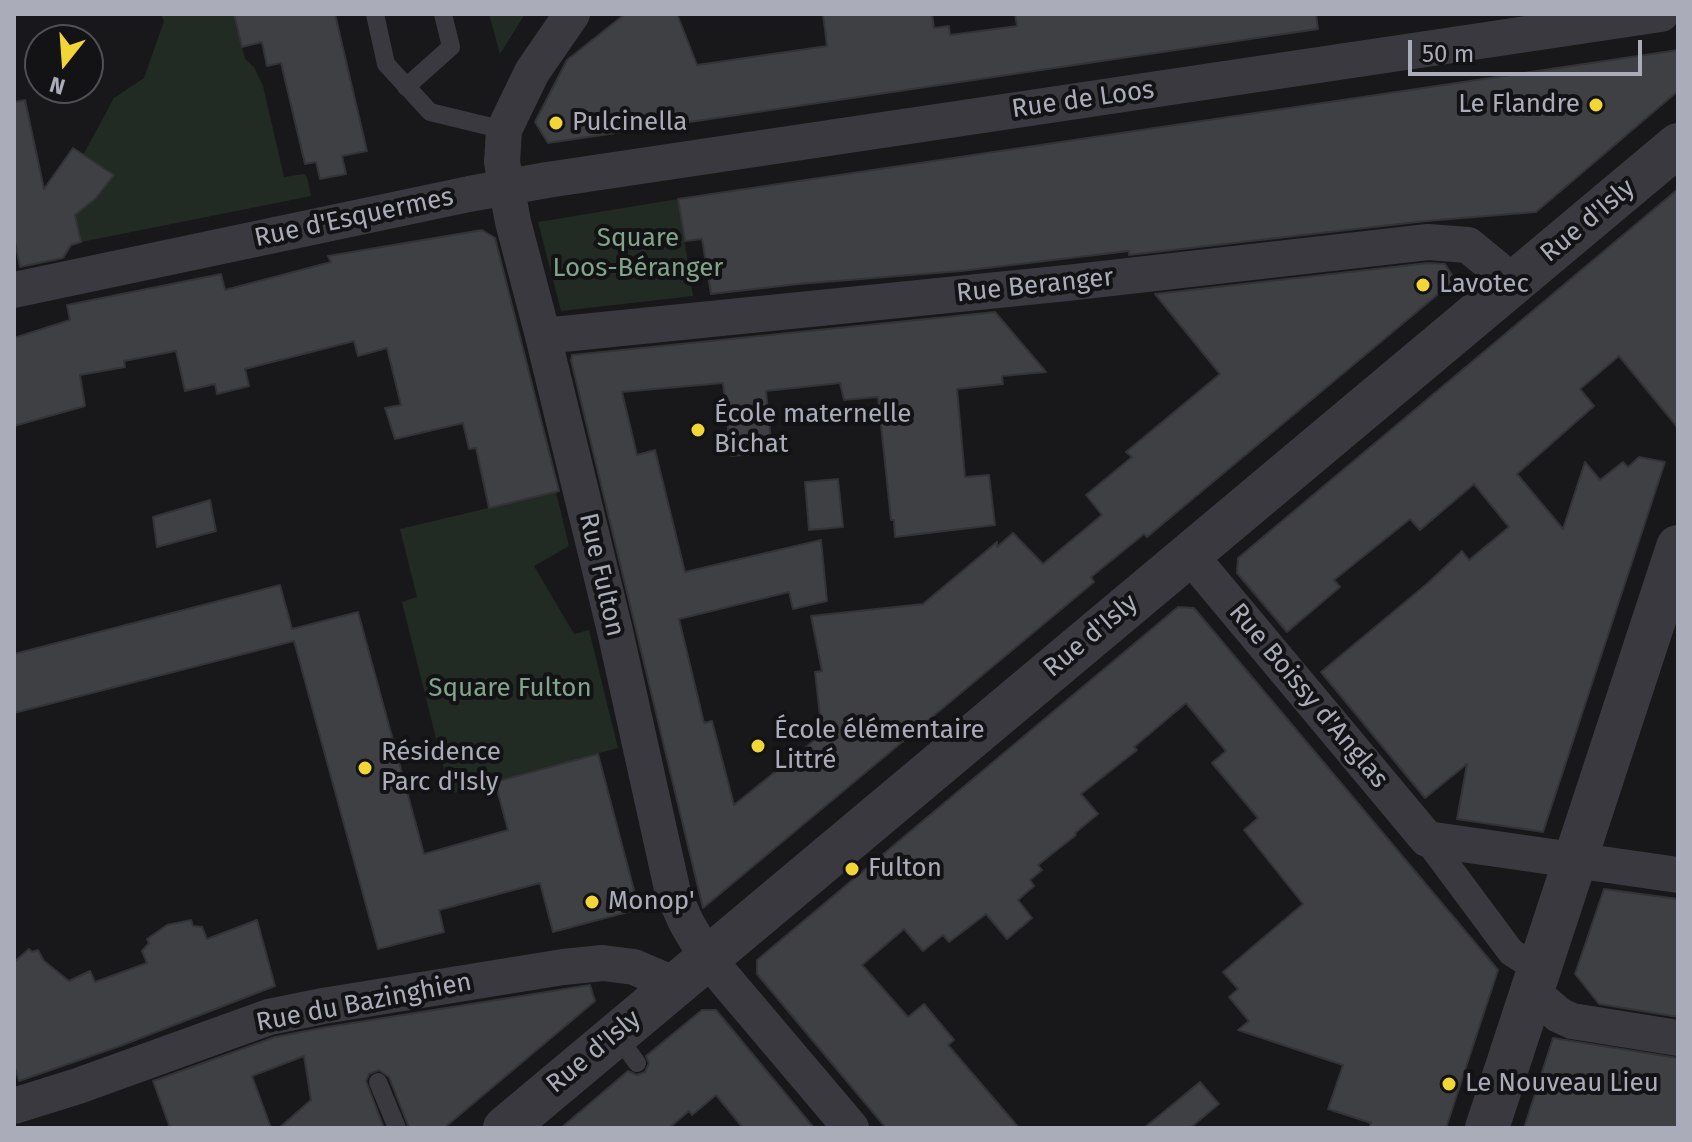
<!DOCTYPE html>
<html>
<head>
<meta charset="utf-8">
<style>
  body { margin:0 }
  #map { position:relative; width:1692px; height:1142px; overflow:hidden; background:#18181a; font-family:"Fira Sans",sans-serif }
  canvas { display:block }
  .frame { position:absolute; inset:0; border:16px solid #aaacba; pointer-events:none }
  .north { position:absolute; left:24px; top:24px; width:80px; height:80px; box-sizing:border-box; background:#131315; border:2px solid #4f5057; border-radius:50%; rotate:197deg; font-size:22px; font-weight:700; line-height:32px; text-align:center; color:#aaacba }
  .north::after { content:''; display:block; margin:auto; width:28px; height:36px; background:#f2d638; clip-path:polygon(50% 0,100% 100%,50% 72%,0 100%) }
  .scale { position:absolute; left:1408px; top:40px; width:234px; height:36px; box-sizing:border-box; border:4px solid #aaacba; border-top:0; padding-left:10px; font-size:24px; line-height:28px; white-space:nowrap; color:#aaacba; -webkit-text-stroke:6px #131315; paint-order:stroke }
</style>
</head>
<body>
<div id="map">
<canvas width="1692" height="1142"></canvas>
<div class="frame"></div>
<div class="north">N</div>
<div class="scale">50 m</div>
</div>
<script>
const ctx = document.querySelector('canvas').getContext('2d');
ctx.lineJoin = 'round';
function fill(path, color) {
  ctx.fillStyle = color;
  ctx.fill(path, 'evenodd');
}
function poly(rows) {
  const path = new Path2D();
  for (const r of rows) {
    path.moveTo(r[0], r[1]);
    for (let i = 2; i < r.length; i += 2) path.lineTo(r[i], r[i + 1]);
  }
  return path;
}
function stroke(path, color, width, dash) {
  ctx.strokeStyle = color;
  ctx.lineWidth = width;
  ctx.lineCap = dash ? 'butt' : 'round';
  ctx.setLineDash(dash || []);
  ctx.stroke(path);
}
function label(font, color, halo, rows, align = 'center') {
  ctx.font = font + ' "Fira Sans",sans-serif';
  ctx.lineWidth = 8;
  ctx.setLineDash([]);
  ctx.textBaseline = 'middle';
  ctx.strokeStyle = halo;
  ctx.fillStyle = color;
  for (const [text, x, y, turn = 0] of rows) {
    ctx.save();
    ctx.translate(x, y);
    ctx.rotate((+turn || 0) * Math.PI / 180);
    ctx.textAlign = isNaN(turn) ? turn : align;
    if (halo) ctx.strokeText(text, 0, 0);
    ctx.fillText(text, 0, 0);
    ctx.restore();
  }
}
fill(poly([
  [161,14,234,14,245,59,254,67,263,86,284,177,304,174,307,177,311,196,81,242,75,214,96,198,113,175,83,155,114,98,144,78,164,21],
  [489,14,525,14,500,54],
  [678,199,693,296,561,311,538,222],
  [556,492,569,546,534,566,574,634,589,630,618,748,450,794,402,602,417,597,400,529]
]), '#222a24');
const building = poly([
  [234,14,335,14,367,151,342,156,346,174,320,179,316,162,305,164,281,63,267,66,262,42,242,47,234,14],
  [625,14,677,14,697,65,827,46,823,14,932,14,934,28,949,26,950,35,1017,26,1015,14,1316,14,1318,29,548,143,535,122,567,60,625,14],
  [1678,50,1678,91,1536,212,1426,221,1129,255,1129,251,961,271,799,284,711,294,702,239,685,241,678,199,1678,50],
  [25,100,44,189,73,148,114,175,96,198,75,215,81,242,71,245,63,258,20,267,14,236,14,102,25,100],
  [1678,189,1678,428,1619,356,1580,389,1594,406,1517,474,1563,529,1585,462,1600,480,1623,462,1628,467,1639,457,1665,462,1543,832,1457,819,1467,764,1425,798,1321,672,1428,583,1462,551,1469,560,1509,527,1474,484,1420,530,1410,519,1334,580,1340,587,1287,632,1237,573,1238,558,1678,189],
  [482,230,495,238,559,491,489,508,476,448,469,449,463,423,395,439,385,408,401,405,387,348,358,356,354,341,245,369,249,386,217,394,215,384,185,391,176,351,124,361,125,367,80,375,85,406,14,426,14,338,70,320,67,305,221,274,225,290,331,262,328,256,482,230],
  [1428,263,1445,264,1455,280,1147,537,1144,534,1091,577,1094,582,703,908,571,360,572,355,995,312,1046,372,1002,376,1003,384,957,389,965,477,989,475,995,525,895,537,894,520,891,520,878,397,844,400,840,383,766,391,772,452,731,456,723,383,622,392,637,455,655,450,685,572,821,540,827,601,793,609,789,592,679,619,704,723,712,721,734,805,822,734,815,672,822,671,811,616,923,604,997,542,997,547,1013,533,1043,564,1102,515,1086,495,1132,457,1126,452,1220,374,1155,294,1428,263],
  [838,479,843,527,809,530,805,482,838,479],
  [210,500,216,531,157,547,153,517,210,500],
  [280,585,292,629,358,612,424,854,508,830,495,782,598,754,639,909,553,932,540,883,439,910,444,932,378,949,294,641,14,713,14,654,280,585],
  [1178,607,1194,608,1498,970,1446,1128,1369,1128,1371,1123,1328,1109,1343,1065,1238,1030,1249,1021,1229,997,1238,989,1223,972,1303,904,1244,830,1258,818,1212,763,1226,751,1186,703,1134,747,1137,750,1081,794,1098,814,1075,833,1076,835,1038,865,1042,870,1030,880,1034,886,1018,900,1032,918,1007,939,986,914,949,942,943,935,923,951,904,929,862,965,908,1017,924,1004,954,1040,948,1045,1019,1128,886,1128,757,974,757,960,1178,607],
  [1604,889,1678,899,1678,1017,1599,1004,1575,974,1604,889],
  [191,920,193,926,202,927,207,939,257,920,275,986,120,1046,19,1081,14,1064,14,962,29,949,32,952,38,950,44,961,69,981,90,971,95,982,147,963,142,951,149,943,147,939,167,925,191,920],
  [590,985,595,1001,444,1128,409,1128,389,1077,379,1070,369,1074,366,1081,384,1128,279,1128,311,1100,304,1056,252,1076,271,1128,170,1128,153,1081,275,1037,327,1027,590,985],
  [702,1010,716,1010,814,1128,743,1128,716,1095,692,1115,689,1111,669,1128,561,1128,628,1071,637,1075,645,1072,649,1063,646,1056,702,1010],
  [1553,1038,1678,1058,1678,1128,1524,1128,1553,1038],
  [1200,1082,1219,1104,1190,1128,1144,1128,1200,1082]
]);
fill(building, '#3f4044');
stroke(building, '#333236', 2);
stroke(poly([
  [375,14,386,64,430,112,504,130],
  [406,87,451,47,443,14],
  [616,1034,637,1063],
  [378,1082,397,1128]
]), '#39393f', 18);
stroke(poly([
  [1427,839,1511,952,1539,970]
]), '#39393f', 28);
stroke(poly([
  [572,14,532,72,504,130,502,162,513,222,543,336,615,631,673,893,686,922,707,958,851,1128],
  [14,290,469,194,547,180,1661,14],
  [543,336,1067,283,1428,242,1468,245,1496,268,1511,285],
  [1189,554,1427,839,1678,875],
  [1532,992,1559,1015,1572,1021,1678,1038],
  [14,1106,78,1086,269,1017,323,1006,563,967,603,963,634,967,662,979,672,987]
]), '#39393f', 36);
stroke(poly([
  [505,1128,1678,145],
  [1487,1128,1678,547]
]), '#39393f', 44);
for (const [x, y, r, color] of [
  [1596,105,8,"#f2d638"],
  [556,123,8,"#f2d638"],
  [1423,285,8,"#f2d638"],
  [698,430,8,"#f2d638"],
  [758,746,8,"#f2d638"],
  [365,768,8,"#f2d638"],
  [852,869,8,"#f2d638"],
  [592,902,8,"#f2d638"],
  [1449,1084,8,"#f2d638"]
]) {
  const dot = new Path2D();
  dot.arc(x, y, r, 0, 2 * Math.PI);
  ctx.fillStyle = color;
  ctx.fill(dot);
  stroke(dot, '#131315', 3);
}
label('26px', '#aaacba', '#131315', [
  ["Rue de Loos",1083,100,-8],
  ["Rue d'Esquermes",354,218,-12],
  ["Rue d'Isly",1588,221,-40],
  ["Rue Beranger",1035,286,-6],
  ["Rue Fulton",601,575,77],
  ["Rue d'Isly",1091,636,-40],
  ["Rue Boissy d'Anglas",1308,696,50],
  ["Rue du Bazinghien",364,1003,-11],
  ["Rue d'Isly",594,1052,-40]
]);
label('26px', '#aaacba', '#131315', [
  ["Le Flandre",1580,105,"right"],
  ["Pulcinella",572,123],
  ["Lavotec",1439,285],
  ["École maternelle",714,415],
  ["Bichat",714,445],
  ["École élémentaire",774,731],
  ["Littré",774,761],
  ["Résidence",381,753],
  ["Parc d'Isly",381,783],
  ["Fulton",868,869],
  ["Monop'",608,902],
  ["Le Nouveau Lieu",1465,1084]
], 'left');
label('26px', '#81a48a', '#131315', [
  ["Square",638,239],
  ["Loos-Béranger",638,269],
  ["Square Fulton",510,689]
]);
</script>
</body>
</html>
